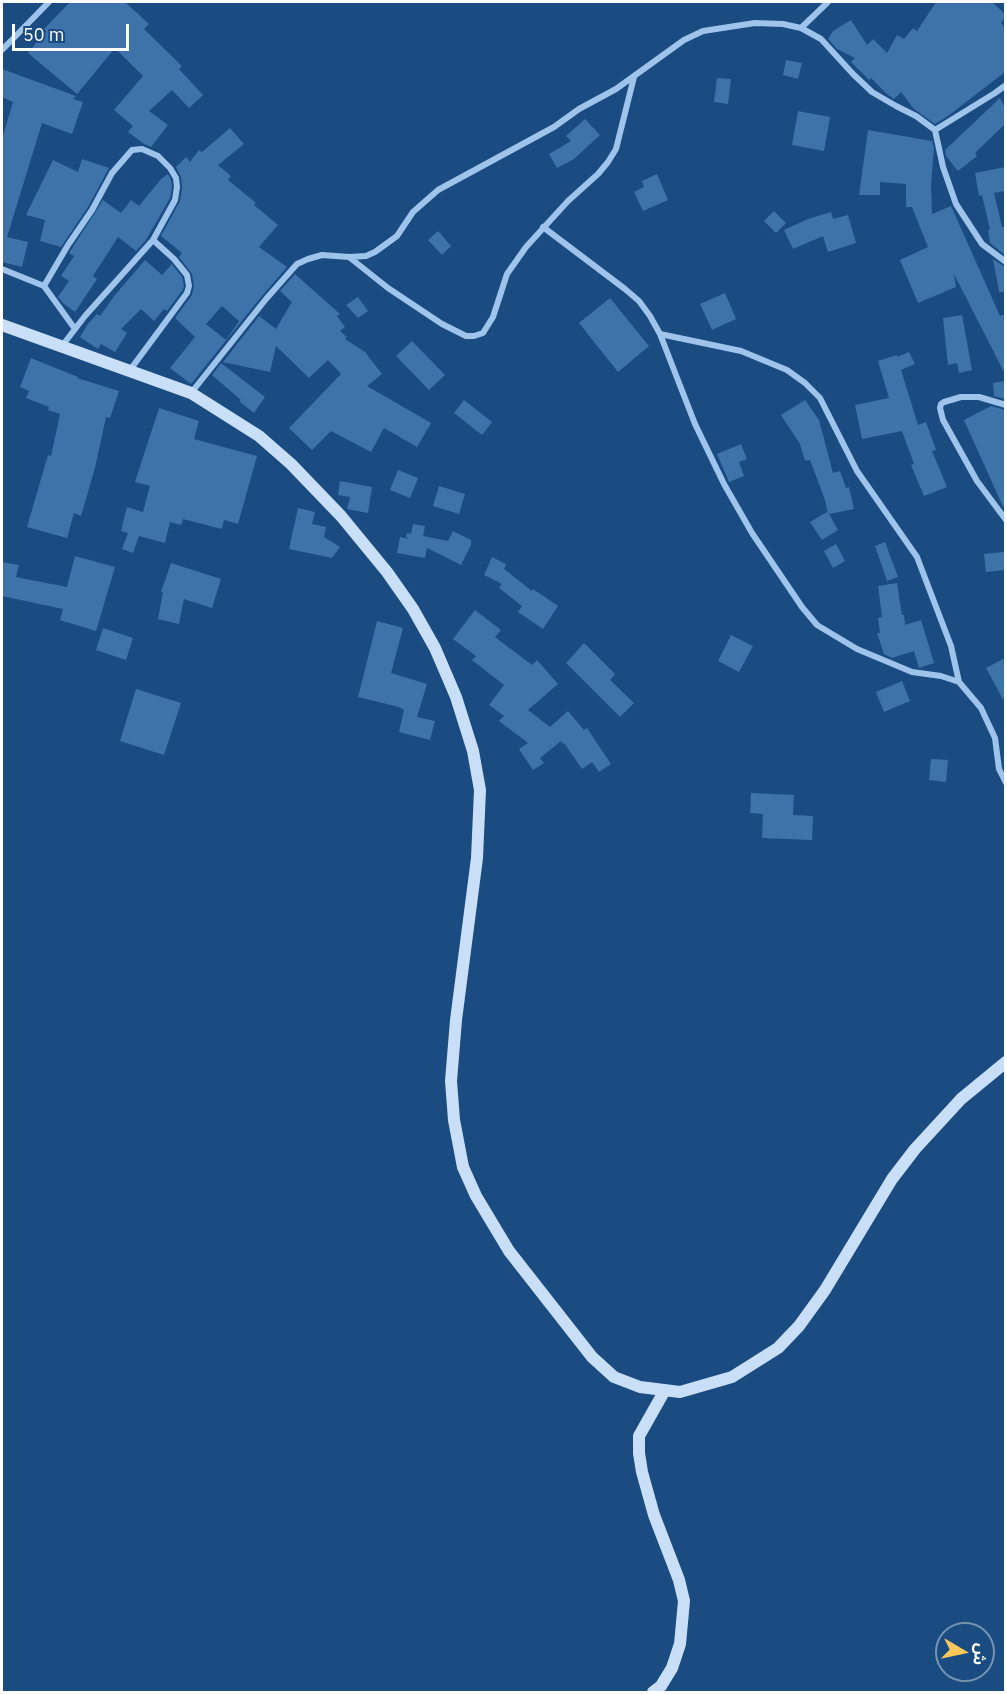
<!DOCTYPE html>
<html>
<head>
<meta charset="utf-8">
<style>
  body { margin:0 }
  #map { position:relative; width:1007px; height:1694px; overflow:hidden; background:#1a4b81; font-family:"IBM Plex Sans","Noto Sans Arabic",sans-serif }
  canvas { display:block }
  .frame { position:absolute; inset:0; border:3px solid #fff; pointer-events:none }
  .north { position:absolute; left:935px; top:1622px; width:60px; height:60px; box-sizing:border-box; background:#1a4b81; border:2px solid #7693b3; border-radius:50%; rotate:99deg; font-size:16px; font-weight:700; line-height:24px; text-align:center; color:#fff }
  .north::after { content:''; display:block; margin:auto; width:21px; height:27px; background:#fdc759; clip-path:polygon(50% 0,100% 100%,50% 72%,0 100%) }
  .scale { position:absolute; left:12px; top:24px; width:117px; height:27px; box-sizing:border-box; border:3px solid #fff; border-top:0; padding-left:8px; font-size:18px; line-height:21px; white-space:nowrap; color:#fff; -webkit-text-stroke:4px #1a4b81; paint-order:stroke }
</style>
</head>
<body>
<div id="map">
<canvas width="1007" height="1694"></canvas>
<div class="frame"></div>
<div class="north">ش</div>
<div class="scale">50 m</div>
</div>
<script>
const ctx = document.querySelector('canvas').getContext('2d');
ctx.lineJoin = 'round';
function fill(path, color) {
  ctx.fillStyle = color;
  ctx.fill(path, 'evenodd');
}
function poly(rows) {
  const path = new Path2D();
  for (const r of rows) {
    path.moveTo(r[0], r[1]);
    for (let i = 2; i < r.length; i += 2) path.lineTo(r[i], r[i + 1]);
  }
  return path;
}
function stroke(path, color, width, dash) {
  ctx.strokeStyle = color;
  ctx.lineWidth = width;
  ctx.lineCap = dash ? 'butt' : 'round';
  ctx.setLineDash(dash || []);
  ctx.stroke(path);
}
fill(poly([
  [70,2,125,2,149,24,144,29,182,66,179,69,203,95,189,108,172,90,149,111,168,125,151,147,144,144,128,132,133,126,114,110,143,76,115,48,77,94,28,53,46,31,44,29],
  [936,2,992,2,1005,14,1005,17,1001,23,1005,28,1005,72,948,116,935,124,914,109,901,92,894,99,887,94,871,78,869,80,851,62,855,58,837,49,828,39,833,31,851,20,867,45,873,39,887,53,897,35,904,39,913,28,917,31],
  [786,60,802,63,798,79,783,75],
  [2,69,76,96,73,99,83,102,72,134,42,123,7,237,28,242,22,267,2,262,2,139,13,102,2,97],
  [717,78,731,79,728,104,714,102],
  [1000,98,1005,108,1005,124,975,153,977,156,958,171,946,156,945,150],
  [798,111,830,117,824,151,792,145],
  [585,119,600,135,574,159,557,168,549,154,571,141,566,136],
  [230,128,244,144,218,165,231,176,228,180,256,203,254,205,278,225,259,247,287,267,262,296,191,384,170,368,195,337,175,318,192,295,194,286,192,274,179,257,182,253,161,236,180,201,182,188,181,177,176,167,186,157,190,162,199,150,202,152],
  [222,306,239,321,226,340,206,324],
  [868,130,932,141,934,148,931,185,932,214,951,206,1000,316,1005,314,1005,374,954,274,956,287,918,303,900,260,928,247,912,207,906,207,906,184,880,182,880,195,859,195],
  [82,159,109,168,88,207,61,247,40,241,45,220,26,215,53,160,78,172],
  [1005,167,1005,191,994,193,1002,227,1005,227,1005,255,990,243,988,230,990,230,982,195,979,196,975,173],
  [168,174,171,180,172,187,170,198,146,240,136,251,118,237,93,276,97,279,75,312,64,304,58,297,69,281,61,276,74,256,69,253,103,200,121,213,131,200,139,206,161,179],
  [657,174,668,200,643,211,634,192,644,187,642,181],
  [774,211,786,223,776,233,764,221],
  [831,212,833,219,848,215,856,243,828,252,823,236,793,249,784,230,808,219],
  [438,231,451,246,442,255,428,240],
  [993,259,1005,267,1005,292,999,292],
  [145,260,162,275,172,264,182,277,184,286,182,291,167,311,164,309,154,321,141,309,121,329,127,333,115,352,101,344,98,349,80,337,88,324,97,314,100,316,115,295],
  [295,274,340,314,337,316,345,327,340,331,347,337,345,339,365,352,382,374,367,386,431,423,417,447,384,428,371,452,331,431,312,450,289,428,341,374,328,360,309,378,276,346,270,372,223,362,259,316,276,329,292,302,280,291],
  [725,293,736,319,712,330,700,304],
  [358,297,368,311,358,318,346,305],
  [610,298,649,346,618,372,579,323],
  [962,315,972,370,959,373,957,363,948,365,943,318],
  [412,341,445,375,429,390,396,356],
  [909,352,915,364,901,370,918,425,926,422,936,450,932,451,947,487,924,496,911,465,914,464,902,431,862,439,855,405,889,398,878,361,897,355,897,357],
  [31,358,78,377,77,378,119,391,110,418,106,417,95,468,81,516,74,513,67,538,27,527,48,455,51,456,60,414,48,410,49,407,26,398,29,391,20,387],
  [221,363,265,397,254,413,239,401,241,400,212,375],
  [1005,381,1005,399,994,396,993,383],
  [464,400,492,422,482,435,454,413],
  [805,400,819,420,833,473,840,471,846,488,849,487,854,509,829,514,838,530,822,540,810,522,827,512,828,514,825,500,810,460,805,461,800,444,781,415],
  [991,406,1005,410,1005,511,964,420],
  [159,408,199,421,194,439,257,456,238,524,224,520,222,529,183,519,181,525,170,522,165,543,139,536,133,553,122,549,128,533,121,531,127,507,143,512,150,486,135,482],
  [741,444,747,459,739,462,744,476,729,482,717,454],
  [398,470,418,478,410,498,390,490],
  [340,481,372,487,368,513,347,509,350,497,338,495],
  [439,486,465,494,459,514,433,506],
  [298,508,315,512,312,524,326,527,324,537,340,547,332,558,289,549],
  [413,524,425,526,423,536,448,541,453,531,471,540,471,545,461,565,427,548,425,558,397,553,400,537,410,539,406,537,407,533,411,534],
  [885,542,898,577,887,581,875,546],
  [836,544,845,561,833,568,824,551],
  [1005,552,1005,570,986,572,984,554],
  [75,556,115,567,96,631,60,620,63,609,2,596,2,562,19,565,16,577,67,587],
  [492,557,506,564,504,569,532,591,533,589,558,606,543,629,518,612,522,606,499,588,502,584,484,575],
  [171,563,221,579,212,608,184,599,179,624,158,619,163,592,161,592],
  [897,583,902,615,904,615,905,625,921,620,934,663,919,668,914,651,892,658,884,654,877,633,880,633,878,618,882,617,878,586],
  [475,610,501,630,495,637,532,665,537,660,558,684,528,710,550,727,568,711,584,730,587,728,611,764,599,772,592,762,582,769,564,743,563,744,561,741,540,758,544,763,533,770,519,749,528,743,499,721,504,716,489,705,504,685,472,660,476,656,453,639],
  [377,621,403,628,391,673,427,684,417,717,435,721,430,740,399,732,404,710,399,707,358,697],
  [103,628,133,638,126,660,96,650],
  [731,635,753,646,739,672,718,661],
  [584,643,615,674,610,680,634,703,620,717,566,663],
  [1005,658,1005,703,986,668],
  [902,681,910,701,884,712,876,692],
  [136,689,181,703,164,755,120,741],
  [931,759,948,760,946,782,929,780],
  [751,793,794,795,793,815,813,816,812,840,762,838,763,814,750,813]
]), '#3e73aa');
stroke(poly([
  [801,28,828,2],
  [2,50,49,2],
  [1006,85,995,93,935,130,943,167,956,204,982,244,1006,262],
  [543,227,625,289,639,301,650,316,660,334,695,424,724,484,752,533,802,607,817,625,857,649,912,672,941,676,959,682,981,708,995,738,999,769,1006,783],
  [349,257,388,288,442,324,466,336,474,336,483,333,493,317,507,274,526,247,568,201,598,174,608,162,616,149,634,77],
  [2,269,44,286,75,329],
  [44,286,68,245,92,210,112,173,132,150,142,149,158,156,170,168,176,178,177,187,175,200,153,240,85,316,62,346],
  [660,334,741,351,787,370,805,383,820,398,857,471,917,557,951,646,959,682],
  [130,370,187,293,189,286,187,275,174,259,153,240],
  [191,393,266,299,297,264,308,259,322,255,349,257,366,256,375,252,397,236,413,212,438,190,554,127,579,109,616,89,684,40,703,31,755,23,783,24,801,28,821,39,853,74,872,92,896,106,916,116,935,130],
  [1006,405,979,397,961,397,944,402,941,404,940,408,943,420,977,481,1006,520]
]), '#9ec4eb', 6);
stroke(poly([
  [2,325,191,393,259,436,291,464,341,516,387,572,413,609,435,648,456,697,473,751,480,790,477,858,456,1020,451,1081,454,1120,463,1167,476,1196,509,1251,592,1357,614,1377,640,1387,680,1392,732,1377,778,1348,799,1326,825,1290,892,1179,915,1149,961,1099,1006,1062],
  [653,1692,661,1686,672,1668,680,1644,684,1601,679,1580,654,1515,642,1472,639,1453,639,1436,665,1390]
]), '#c9dff8', 12);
</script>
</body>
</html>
